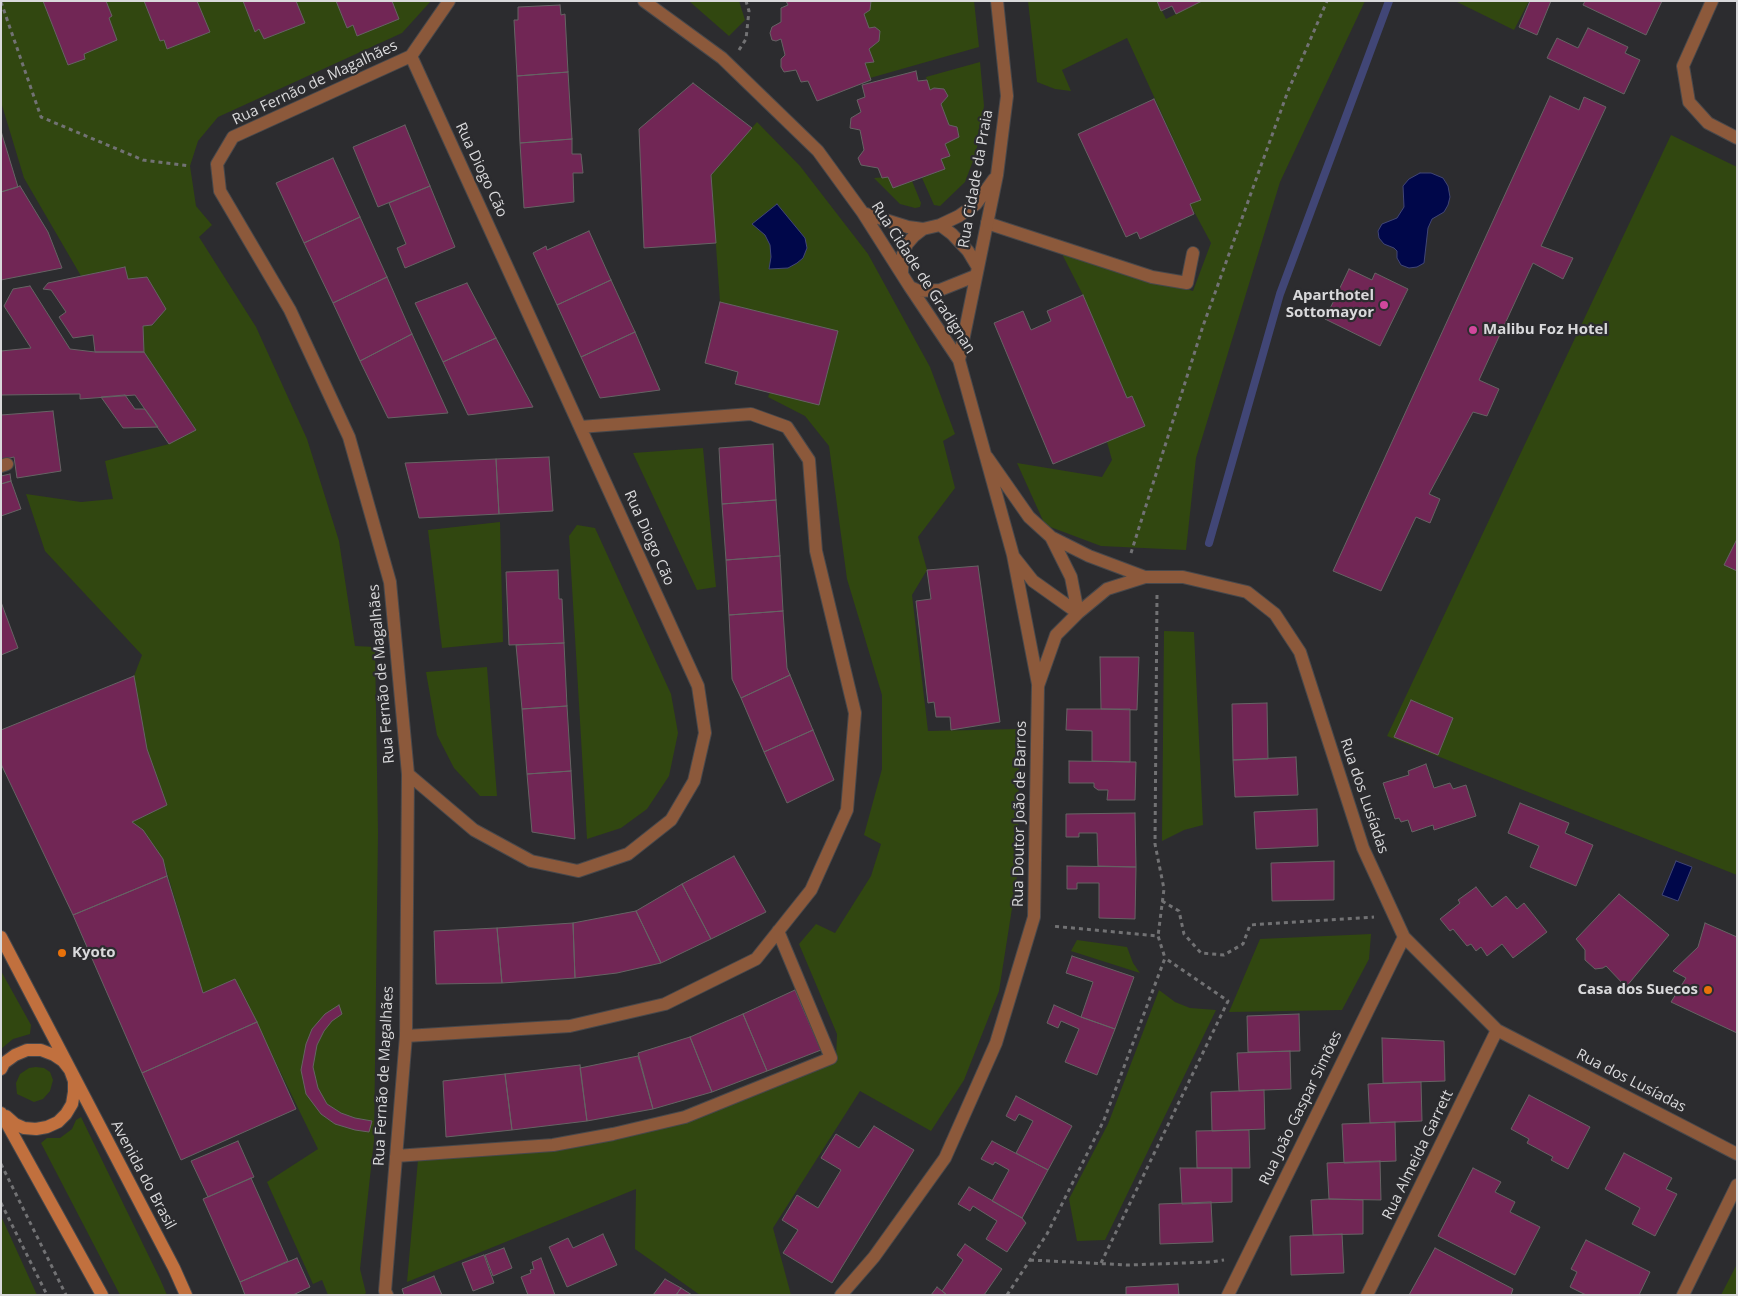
<!DOCTYPE html>
<html>
<head>
<meta charset="utf-8">
<style>
  body { margin:0 }
  #map { position:relative; width:1738px; height:1296px; overflow:hidden; background:#2c2c2f; font-family:"Open Sans",sans-serif }
  canvas { display:block }
  .frame { position:absolute; inset:0; border:2px solid #d9d9db; pointer-events:none }
</style>
</head>
<body>
<div id="map">
<canvas width="1738" height="1296"></canvas>
<div class="frame"></div>
</div>
<script>
const ctx = document.querySelector('canvas').getContext('2d');
ctx.lineJoin = 'round';
function fill(path, color) {
  ctx.fillStyle = color;
  ctx.fill(path, 'evenodd');
}
function poly(rows) {
  const path = new Path2D();
  for (const r of rows) {
    path.moveTo(r[0], r[1]);
    for (let i = 2; i < r.length; i += 2) path.lineTo(r[i], r[i + 1]);
  }
  return path;
}
function stroke(path, color, width, dash) {
  ctx.strokeStyle = color;
  ctx.lineWidth = width;
  ctx.lineCap = dash ? 'butt' : 'round';
  ctx.setLineDash(dash || []);
  ctx.stroke(path);
}
function label(font, color, halo, rows, align = 'center') {
  ctx.font = font + ' "Open Sans",sans-serif';
  ctx.lineWidth = 4.5;
  ctx.setLineDash([]);
  ctx.textBaseline = 'middle';
  ctx.strokeStyle = halo;
  ctx.fillStyle = color;
  for (const [text, x, y, turn = 0] of rows) {
    ctx.save();
    ctx.translate(x, y);
    ctx.rotate((+turn || 0) * Math.PI / 180);
    ctx.textAlign = isNaN(turn) ? turn : align;
    if (halo) ctx.strokeText(text, 0, 0);
    ctx.fillText(text, 0, 0);
    ctx.restore();
  }
}
fill(poly([
  [1,1,431,1,402,33,218,117,198,141,190,166,196,206,212,225,199,237,256,327,307,439,339,541,355,646,375,647,378,833,374,1140,360,1269,366,1293,363,1295,328,1295,322,1280,313,1284,267,1182,318,1149,235,979,203,993,163,859,143,830,132,822,167,805,147,749,134,676,142,655,45,551,26,494,81,502,113,499,105,461,169,444,196,429,144,352,143,326,153,325,165,309,147,277,128,279,125,267,81,276,24,178,1,102],
  [689,1,739,1,745,20,729,36],
  [871,1,974,1,979,47,870,78,865,63,873,62,869,49,879,41,879,30,869,28,864,14,870,10],
  [1028,1,1157,1,1166,19,1202,1,1365,1,1280,182,1196,458,1186,550,1101,546,1045,525,1017,463,1102,477,1112,460,1107,442,1145,426,1132,396,1127,398,1083,295,1061,252,1193,291,1211,243,1190,204,1201,199,1127,38,1062,70,1071,91,1055,89,1037,82],
  [1455,1,1529,1,1514,30],
  [980,62,984,106,976,153,965,182,940,206,934,205,922,178,945,169,941,159,950,156,945,144,959,137,957,127,949,125,941,104,948,96,944,89,934,88,930,90,926,77],
  [757,122,800,166,868,254,930,367,955,434,943,441,955,488,918,537,927,570,912,595,928,731,1019,729,1018,870,999,991,964,1080,931,1131,860,1091,773,1228,791,1295,700,1295,635,1249,636,1189,407,1282,418,1160,682,1124,836,1060,837,1034,799,944,816,924,835,933,871,876,881,844,864,835,882,769,882,695,847,579,829,446,805,416,768,397,770,392,819,405,838,332,720,302,711,175],
  [1671,135,1737,167,1737,875,1387,736],
  [888,177,893,188,912,181,921,203,920,207,915,208,900,204,874,178],
  [703,448,716,587,697,590,633,453],
  [500,522,503,642,442,648,428,530],
  [577,525,595,528,671,694,678,733,669,776,647,809,621,828,587,839,569,536],
  [1164,631,1194,632,1203,825,1184,830,1162,841],
  [487,667,497,796,480,796,454,768,437,735,426,672],
  [1371,934,1369,959,1342,1010,1229,1012,1260,939],
  [1077,940,1127,947,1133,963,1140,973,1071,951],
  [1,971,31,1025,30,1034,13,1039,1,1049],
  [1159,990,1175,1002,1190,1008,1216,1010,1105,1240,1077,1241,1069,1199,1108,1124],
  [36,1067,44,1068,50,1072,53,1080,50,1091,43,1099,34,1102,17,1094,16,1083,20,1074,29,1068],
  [81,1117,160,1279,167,1295,120,1295,41,1143,47,1138,60,1138,72,1129,76,1120],
  [1,1216,37,1295,1,1295],
  [1737,1264,1737,1295,1721,1295]
]), '#314710');
const water = poly([
  [1420,173,1431,173,1443,178,1448,186,1450,197,1448,205,1444,212,1432,219,1428,228,1424,263,1417,267,1409,268,1401,265,1397,258,1397,251,1394,248,1384,244,1379,238,1378,231,1382,224,1397,218,1404,207,1403,186,1409,179,1420,173],
  [777,204,805,238,807,248,803,258,797,263,788,268,769,269,771,257,770,245,765,235,752,224,777,204],
  [1676,861,1692,867,1678,901,1662,895,1676,861]
]);
fill(water, '#00074a');
stroke(water, '#414676', 1);
stroke(poly([
  [1209,543,1280,294,1389,1]
]), '#414676', 8);
const building = poly([
  [43,1,106,1,112,16,109,18,117,40,84,54,85,59,68,65,43,1],
  [144,1,197,1,210,32,167,49,164,40,160,41,144,1],
  [243,1,296,1,305,23,264,39,259,29,255,32,243,1],
  [336,1,392,1,399,19,357,36,353,25,347,28,336,1],
  [786,1,871,1,870,10,864,14,869,28,875,27,880,31,879,41,869,49,874,62,865,63,871,80,817,101,808,81,801,82,796,70,784,72,781,67,781,59,785,55,781,39,776,41,772,40,770,33,772,27,781,22,781,8,788,5,786,1],
  [1157,1,1202,1,1176,14,1172,6,1161,11,1157,1],
  [1530,1,1551,1,1537,35,1519,27,1530,1],
  [1585,1,1662,1,1646,35,1583,5,1585,1],
  [560,5,561,15,565,14,568,72,517,76,514,20,518,20,518,7,560,5],
  [1588,28,1628,47,1625,53,1640,60,1624,94,1547,58,1557,38,1578,48,1588,28],
  [916,71,918,81,927,80,930,90,934,88,944,89,948,96,941,104,949,125,957,127,959,137,945,144,950,156,941,159,945,169,893,188,888,177,882,178,878,168,861,165,858,158,864,150,860,130,850,128,851,118,861,112,857,100,865,97,862,85,916,71],
  [568,72,572,139,520,143,517,76,568,72],
  [693,83,752,128,711,175,716,243,644,248,639,129,693,83],
  [1550,96,1579,110,1584,97,1606,107,1541,246,1573,258,1563,279,1533,263,1479,380,1499,389,1487,416,1473,412,1429,494,1440,499,1430,523,1416,517,1381,591,1333,571,1550,96],
  [1154,99,1201,200,1190,204,1194,214,1140,239,1137,232,1126,237,1078,134,1154,99],
  [405,125,430,186,378,207,353,147,405,125],
  [1,131,18,187,1,192,1,131],
  [572,139,572,154,581,154,583,173,573,173,574,202,524,208,520,143,572,139],
  [333,158,360,217,304,243,276,183,333,158],
  [20,186,48,232,62,268,1,280,1,192,20,186],
  [430,186,455,247,405,268,397,248,406,244,389,203,430,186],
  [360,217,387,277,333,303,304,243,360,217],
  [589,231,611,280,557,305,533,253,546,246,547,250,589,231],
  [125,267,128,279,147,277,166,309,152,325,143,326,144,352,95,352,93,335,73,338,59,317,66,312,51,290,43,289,48,283,125,267],
  [1349,269,1372,280,1375,273,1408,289,1380,346,1325,319,1349,269],
  [387,277,412,334,360,361,333,303,387,277],
  [611,280,635,332,581,357,557,305,611,280],
  [467,283,496,338,443,362,415,303,467,283],
  [30,286,70,349,95,352,144,352,196,430,169,444,135,395,80,399,80,394,1,395,1,351,31,348,4,306,13,289,30,286],
  [1083,295,1127,398,1132,396,1145,426,1053,464,994,323,1023,311,1031,330,1051,321,1047,311,1083,295],
  [720,302,838,331,819,405,735,384,738,372,705,363,720,302],
  [635,332,660,390,600,398,581,357,635,332],
  [412,334,448,413,388,418,360,361,412,334],
  [496,338,533,407,468,415,443,362,496,338],
  [125,395,135,409,145,409,158,427,123,428,101,397,125,395],
  [53,411,61,471,17,478,14,457,1,460,1,415,53,411],
  [773,444,776,500,722,504,719,448,773,444],
  [549,457,553,511,499,514,496,459,549,457],
  [496,459,499,514,419,518,405,463,496,459],
  [10,474,11,481,1,484,1,476,10,474],
  [11,481,21,509,1,516,1,484,11,481],
  [776,500,780,556,726,560,722,504,776,500],
  [1737,539,1737,571,1724,565,1737,539],
  [780,556,783,611,729,615,726,560,780,556],
  [978,566,1000,722,951,730,950,717,936,717,934,702,928,703,916,601,931,599,927,570,978,566],
  [558,570,559,599,562,599,564,643,509,645,506,572,558,570],
  [1,602,18,648,1,655,1,602],
  [783,611,787,668,790,675,741,698,732,679,729,615,783,611],
  [564,643,567,706,522,709,516,645,564,643],
  [1100,657,1139,657,1137,710,1101,709,1100,657],
  [790,675,813,730,764,752,741,698,790,675],
  [134,676,147,749,167,805,132,822,143,830,163,859,167,876,73,915,1,764,1,730,134,676],
  [1411,700,1453,718,1438,755,1394,737,1411,700],
  [1267,703,1268,759,1233,760,1232,704,1267,703],
  [567,706,571,771,527,774,522,709,567,706],
  [1067,709,1130,709,1130,762,1092,761,1092,731,1066,730,1067,709],
  [813,730,834,780,787,803,764,752,813,730],
  [1296,757,1298,795,1235,797,1233,760,1296,757],
  [1069,761,1136,762,1135,800,1107,800,1108,790,1098,790,1094,787,1094,783,1069,783,1069,761],
  [1426,764,1434,788,1450,783,1453,789,1466,785,1476,816,1434,830,1433,825,1412,832,1408,820,1401,822,1399,818,1395,819,1383,783,1409,775,1408,771,1426,764],
  [571,771,575,839,532,832,527,774,571,771],
  [1520,803,1569,823,1565,833,1593,845,1576,886,1530,867,1539,846,1508,833,1520,803],
  [1317,809,1318,846,1256,849,1254,812,1317,809],
  [1135,813,1136,867,1098,866,1097,833,1079,833,1079,837,1066,837,1066,814,1135,813],
  [734,856,766,912,711,939,682,884,734,856],
  [1334,861,1334,900,1272,901,1271,863,1334,861],
  [1067,866,1136,867,1135,919,1099,918,1099,883,1077,883,1077,889,1067,889,1067,866],
  [167,876,203,993,235,979,257,1022,142,1073,73,915,167,876],
  [682,884,711,939,661,963,636,911,682,884],
  [1476,887,1492,907,1506,896,1517,909,1524,903,1547,932,1513,958,1502,944,1487,956,1481,947,1476,951,1471,944,1467,946,1453,929,1450,931,1440,919,1460,903,1458,900,1476,887],
  [1619,894,1669,935,1626,987,1606,966,1603,968,1595,969,1585,960,1585,950,1576,939,1619,894],
  [636,911,661,963,617,973,575,978,573,923,636,911],
  [573,923,575,978,502,983,497,928,573,923],
  [1705,923,1737,937,1737,1033,1671,1002,1686,978,1673,971,1698,947,1705,923],
  [497,928,502,983,436,984,434,931,497,928],
  [1072,956,1134,977,1115,1029,1081,1017,1093,982,1066,973,1072,956],
  [795,990,821,1050,767,1071,743,1014,795,990],
  [339,1005,342,1014,332,1021,324,1031,317,1045,313,1067,318,1088,327,1104,341,1113,355,1118,372,1121,369,1132,355,1130,335,1124,321,1114,306,1094,301,1070,306,1044,312,1029,325,1014,339,1005],
  [1054,1005,1081,1017,1115,1029,1097,1075,1065,1062,1079,1029,1061,1021,1058,1028,1047,1023,1054,1005],
  [743,1014,767,1071,712,1092,690,1037,743,1014],
  [1299,1014,1300,1051,1248,1052,1247,1016,1299,1014],
  [257,1022,296,1109,181,1160,142,1073,257,1022],
  [690,1037,712,1092,653,1109,638,1053,690,1037],
  [1382,1038,1444,1041,1445,1081,1383,1083,1382,1038],
  [1290,1051,1291,1089,1239,1091,1237,1053,1290,1051],
  [638,1056,653,1109,587,1121,580,1068,638,1056],
  [580,1065,587,1121,512,1130,505,1074,580,1065],
  [505,1074,512,1130,446,1137,443,1081,505,1074],
  [1421,1082,1422,1121,1370,1123,1368,1084,1421,1082],
  [1264,1090,1265,1129,1212,1131,1211,1092,1264,1090],
  [1529,1095,1590,1127,1568,1169,1551,1160,1553,1157,1527,1143,1529,1139,1511,1129,1529,1095],
  [1016,1096,1072,1126,1048,1170,1016,1153,1033,1121,1019,1114,1015,1121,1006,1116,1016,1096],
  [1395,1122,1396,1161,1344,1163,1342,1124,1395,1122],
  [874,1126,914,1150,832,1283,783,1253,798,1230,782,1220,797,1195,818,1208,841,1170,821,1158,836,1134,859,1148,874,1126],
  [1249,1130,1250,1168,1197,1168,1196,1131,1249,1130],
  [238,1141,254,1177,208,1197,191,1161,238,1141],
  [992,1141,1048,1170,1022,1218,992,1201,1009,1170,995,1162,993,1165,981,1159,992,1141],
  [1624,1153,1672,1178,1666,1189,1677,1194,1655,1236,1632,1224,1640,1208,1605,1189,1624,1153],
  [1380,1161,1381,1200,1329,1199,1327,1163,1380,1161],
  [1180,1168,1232,1168,1232,1202,1182,1204,1180,1168],
  [1473,1168,1501,1182,1495,1192,1515,1202,1510,1212,1540,1227,1515,1275,1438,1236,1473,1168],
  [251,1178,288,1261,240,1282,203,1199,251,1178],
  [969,1187,1022,1218,1026,1223,1007,1252,986,1239,997,1221,973,1206,970,1211,958,1204,969,1187],
  [1329,1199,1363,1200,1363,1234,1313,1235,1311,1200,1329,1199],
  [1211,1202,1213,1242,1160,1244,1159,1204,1211,1202],
  [603,1234,617,1265,567,1287,549,1247,568,1238,573,1248,603,1234],
  [1342,1234,1344,1273,1291,1275,1290,1236,1342,1234],
  [1586,1240,1650,1272,1639,1295,1586,1295,1570,1287,1577,1272,1571,1269,1586,1240],
  [965,1244,1002,1269,984,1295,947,1295,942,1291,963,1260,957,1255,965,1244],
  [504,1248,512,1268,493,1276,485,1255,504,1248],
  [1435,1248,1513,1289,1511,1295,1409,1295,1435,1248],
  [484,1255,494,1283,473,1291,462,1263,484,1255],
  [297,1258,310,1287,293,1295,245,1295,240,1282,297,1258],
  [541,1258,555,1295,528,1295,521,1277,531,1273,530,1270,534,1269,532,1262,541,1258],
  [434,1276,442,1295,404,1295,402,1289,434,1276],
  [665,1279,681,1288,676,1295,653,1295,665,1279],
  [1178,1284,1179,1295,1126,1295,1126,1287,1178,1284],
  [937,1287,947,1295,931,1295,937,1287],
  [681,1288,692,1295,676,1295,681,1288]
]);
fill(building, '#712655');
stroke(building, '#666364', 1);
const service = poly([
  [987,223,1152,277,1187,283,1193,253]
]);
const minor = poly([
  [644,1,722,58,818,151,863,213,910,287,959,360,1013,555,1038,684],
  [1712,1,1683,66,1689,102,1708,123,1737,138],
  [863,213,908,227,923,229,940,225,959,216,976,204,994,179],
  [940,225,952,234,968,251,977,266],
  [902,273,903,254,907,244,914,236,923,229],
  [910,287,919,291,940,290,975,276],
  [959,360,997,175,1007,96,997,1],
  [987,457,1029,517,1051,537,1089,556,1145,577,1183,577,1247,592,1275,614,1300,652,1363,848,1404,937,1497,1030,1737,1154],
  [1,466,7,464],
  [1051,537,1071,577,1078,613],
  [1014,557,1033,581,1078,613],
  [408,774,474,830,531,861,578,871,628,854,671,820,694,781,705,733,698,686,411,56,449,1],
  [406,1036,570,1026,665,1004,756,959,811,890,847,810,855,713,816,551,809,460,787,427,751,414,580,427],
  [396,1156,553,1145,613,1134,685,1117,831,1058,778,931],
  [387,1295,385,1291,406,1036,408,774,390,582,349,437,290,310,220,191,217,164,233,137,411,56],
  [841,1295,874,1257,945,1158,996,1043,1034,917,1038,686,1056,635,1078,613,1107,589,1145,577],
  [1228,1295,1404,937],
  [1367,1295,1497,1030],
  [1683,1295,1737,1185]
]);
const secondary = poly([
  [1,937,174,1268,186,1295],
  [1,1069,4,1063,15,1055,27,1050,41,1050,54,1055,63,1061,70,1070,74,1081,74,1092,72,1104,66,1114,58,1122,47,1127,36,1129,24,1128,15,1124,6,1116],
  [1,1113,102,1295]
]);
stroke(service, '#48484b', 14);
stroke(minor, '#48484b', 14);
stroke(secondary, '#48484b', 14);
stroke(poly([
  [1,2,41,117,143,160,190,166],
  [739,50,746,39,749,11,746,1],
  [1131,553,1203,326,1288,91,1327,1],
  [1157,595,1155,844,1164,889,1158,936],
  [1162,901,1179,911,1184,934,1201,953,1224,955,1243,944,1250,925,1374,917],
  [1,1164,66,1295],
  [1,1203,47,1295],
  [1030,1260,1128,1265,1211,1262,1224,1260],
  [1101,1263,1228,1001,1165,958],
  [1007,1295,1047,1234,1104,1120,1165,958,1158,936,1051,926]
]), '#727274', 3, [4, 4]);
stroke(service, '#8c593b', 12);
stroke(minor, '#8c593b', 12);
stroke(secondary, '#c1703e', 12);
for (const [x, y, r, color] of [
  [1384,305,5,"#d1479c"],
  [1473,330,5,"#d1479c"],
  [62,953,5,"#e8710a"],
  [1708,990,5,"#e8710a"]
]) {
  const dot = new Path2D();
  dot.arc(x, y, r, 0, 2 * Math.PI);
  ctx.fillStyle = color;
  ctx.fill(dot);
  stroke(dot, '#2c2c2f', 2);
}
label('15px', '#d9d9db', '#2c2c2f', [
  ["Rua Fernão de Magalhães",315,83,-25],
  ["Rua Diogo Cão",481,170,65],
  ["Rua Cidade da Praia",976,179,-80],
  ["Rua Cidade de Gradignan",923,278,57],
  ["Rua Diogo Cão",649,538,66],
  ["Rua Fernão de Magalhães",382,674,-95],
  ["Rua dos Lusíadas",1364,796,71],
  ["Rua Doutor João de Barros",1020,814,-89],
  ["Rua Fernão de Magalhães",384,1076,-87],
  ["Rua dos Lusíadas",1631,1081,27],
  ["Rua João Gaspar Simões",1301,1108,-64],
  ["Rua Almeida Garrett",1418,1155,-64],
  ["Avenida do Brasil",143,1175,62]
]);
label('bold 15px', '#d9d9db', '#2c2c2f', [
  ["Aparthotel",1374,296],
  ["Sottomayor",1374,313],
  ["Malibu Foz Hotel",1483,330,"left"],
  ["Kyoto",72,953,"left"],
  ["Casa dos Suecos",1698,990]
], 'right');
</script>
</body>
</html>
